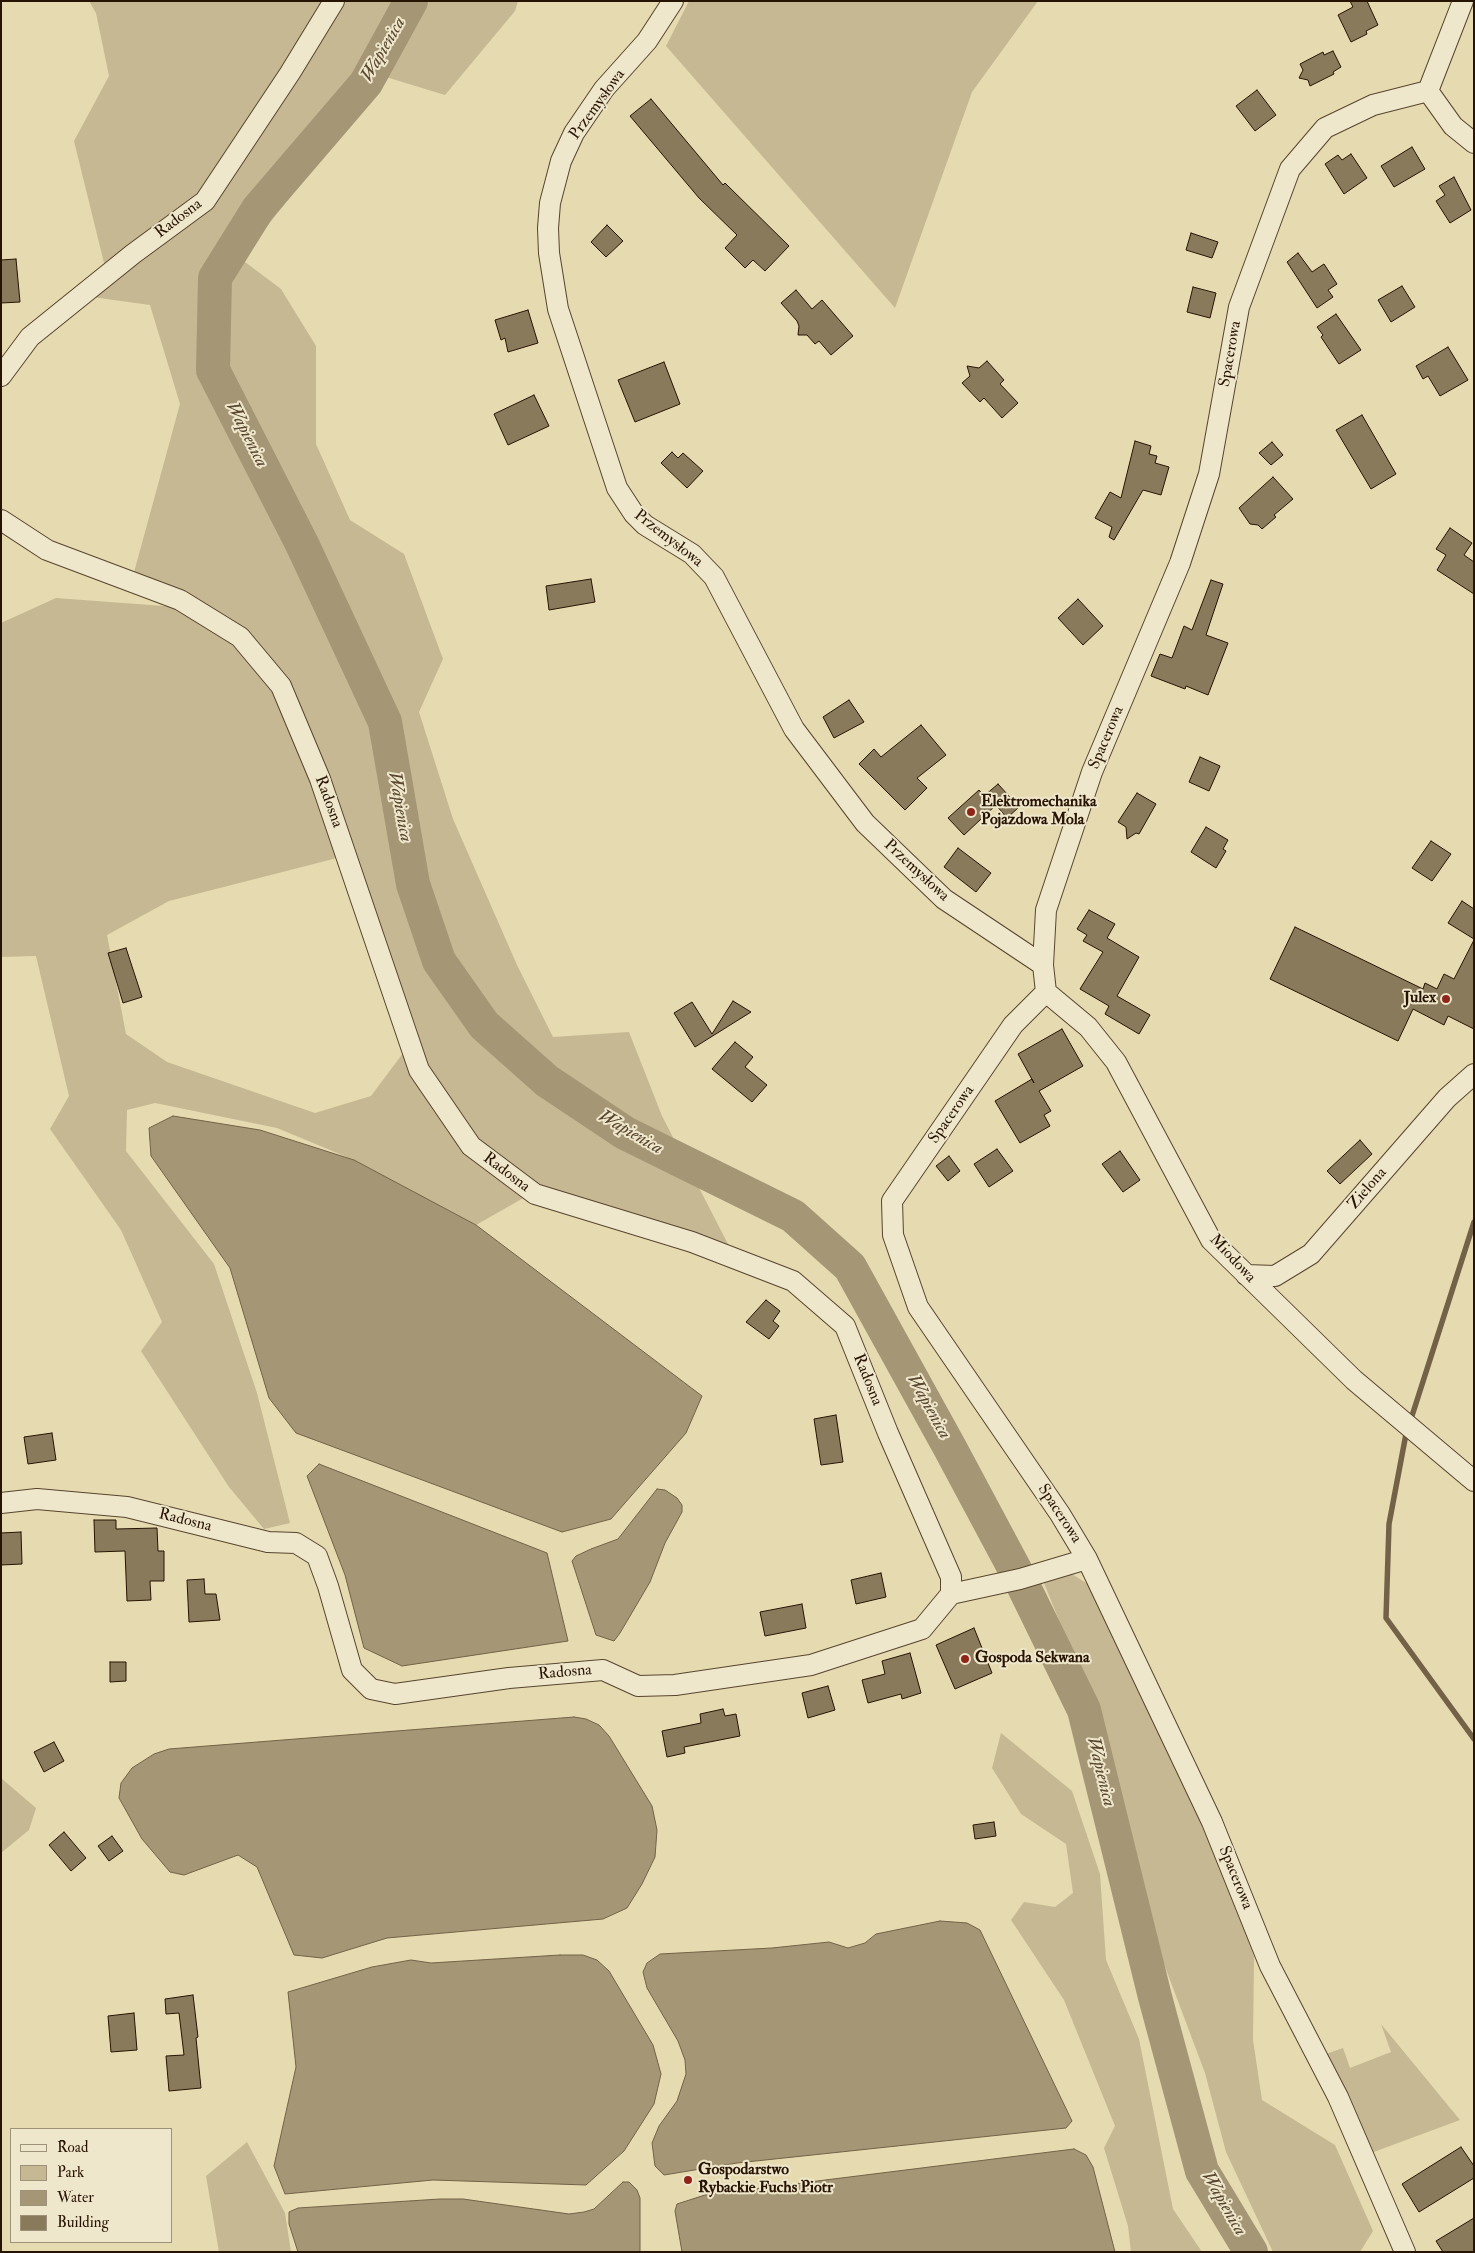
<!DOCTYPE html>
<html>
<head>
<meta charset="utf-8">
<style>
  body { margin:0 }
  #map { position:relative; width:1475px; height:2253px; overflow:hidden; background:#e6dab0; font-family:"IM FELL Double Pica",serif }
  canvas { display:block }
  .frame { position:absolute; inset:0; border:2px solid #271302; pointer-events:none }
  .legend { position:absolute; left:10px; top:2128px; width:162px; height:115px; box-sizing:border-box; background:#efe7cc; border:1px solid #9f927b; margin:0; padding:6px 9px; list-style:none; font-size:15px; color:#271302 }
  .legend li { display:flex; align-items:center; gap:10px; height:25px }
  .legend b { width:25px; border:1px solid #9f927b }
</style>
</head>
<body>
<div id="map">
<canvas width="1475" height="2253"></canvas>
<div class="frame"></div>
<ul class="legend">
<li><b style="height:6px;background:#efe7cc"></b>Road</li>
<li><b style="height:14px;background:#c6b892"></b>Park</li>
<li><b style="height:14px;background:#a59675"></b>Water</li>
<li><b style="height:14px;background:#8a7a5c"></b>Building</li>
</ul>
</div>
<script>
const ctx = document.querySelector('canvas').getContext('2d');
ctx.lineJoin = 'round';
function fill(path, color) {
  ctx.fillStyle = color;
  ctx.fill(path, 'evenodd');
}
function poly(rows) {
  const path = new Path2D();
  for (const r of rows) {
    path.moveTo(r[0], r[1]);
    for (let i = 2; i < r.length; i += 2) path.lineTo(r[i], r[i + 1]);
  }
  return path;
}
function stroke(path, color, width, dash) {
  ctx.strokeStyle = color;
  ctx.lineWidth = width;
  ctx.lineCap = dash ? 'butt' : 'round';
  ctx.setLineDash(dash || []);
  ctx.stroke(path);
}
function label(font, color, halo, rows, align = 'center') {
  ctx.font = font + ' "IM FELL Double Pica",serif';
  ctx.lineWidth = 4;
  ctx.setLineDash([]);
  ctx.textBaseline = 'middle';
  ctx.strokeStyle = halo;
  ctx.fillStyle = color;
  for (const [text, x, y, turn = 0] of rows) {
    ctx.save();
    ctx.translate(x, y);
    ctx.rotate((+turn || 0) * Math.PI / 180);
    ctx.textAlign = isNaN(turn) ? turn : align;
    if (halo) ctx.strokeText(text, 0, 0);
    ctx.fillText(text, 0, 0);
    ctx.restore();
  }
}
fill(poly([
  [89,1,326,1,201,198,105,267,74,141,109,76,96,13],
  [342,1,518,1,515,11,445,95,386,77,241,259,281,289,316,346,316,444,350,520,404,554,443,659,419,712,453,819,517,965,553,1037,629,1032,662,1116,729,1246,541,1188,476,1225,354,1160,277,1128,155,1103,127,1110,126,1151,214,1264,257,1393,290,1523,264,1529,229,1487,141,1351,162,1322,121,1230,50,1129,69,1096,36,956,1,957,1,623,56,598,177,607,236,642,277,691,341,857,169,901,107,935,126,1034,167,1062,315,1113,371,1096,418,1033,326,778,244,633,133,576,180,404,150,305,92,297,207,206],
  [689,1,1038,1,972,92,895,308,666,46],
  [1072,1574,1097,1590,1208,1826,1254,1956,1253,2040,1262,2100,1335,2145,1373,2231,1360,2252,1273,2252,1226,2152,1205,2073,1158,1948,1102,1727,1044,1583],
  [1001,1733,1072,1791,1100,1874,1106,1960,1139,2039,1173,2209,1202,2252,1131,2252,1128,2226,1104,2148,1115,2126,1064,2000,1011,1920,1024,1902,1055,1907,1073,1893,1066,1844,1021,1814,992,1768],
  [1,1778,36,1808,29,1830,1,1853],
  [1381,2024,1460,2120,1371,2153,1323,2055,1343,2048,1350,2068,1391,2052],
  [247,2142,285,2213,291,2252,219,2252,206,2176]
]), '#c6b892');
const water = poly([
  [173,1116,260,1130,354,1160,476,1225,702,1396,686,1433,611,1519,562,1532,296,1433,269,1398,230,1268,151,1156,149,1128,173,1116],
  [319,1464,547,1553,568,1641,402,1666,364,1648,345,1575,307,1476,319,1464],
  [657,1489,665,1490,677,1498,682,1505,682,1512,665,1543,650,1582,620,1633,614,1641,596,1635,572,1561,576,1556,591,1549,618,1539,657,1489],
  [574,1717,586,1719,599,1725,609,1736,652,1806,657,1830,655,1857,642,1884,627,1908,603,1919,387,1938,322,1958,294,1955,257,1867,238,1855,184,1875,170,1872,142,1839,119,1798,121,1783,132,1768,154,1754,169,1749,574,1717],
  [940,1921,967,1923,980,1930,1072,2121,1066,2128,737,2163,664,2175,655,2166,652,2143,659,2126,677,2101,686,2074,685,2060,678,2041,647,1988,643,1972,647,1963,660,1954,772,1948,829,1942,848,1948,865,1943,876,1934,940,1921],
  [560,1955,583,1955,597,1960,609,1971,653,2045,661,2074,654,2104,624,2151,586,2185,433,2180,285,2194,274,2166,296,2067,288,1992,372,1967,411,1960,431,1963,560,1955],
  [1074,2149,1086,2155,1093,2167,1115,2252,682,2252,675,2211,677,2204,705,2195,1074,2149],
  [623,2182,629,2182,637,2190,640,2198,640,2252,298,2252,289,2224,289,2212,298,2208,440,2199,463,2199,569,2214,584,2212,594,2209,623,2182]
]);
fill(water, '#a59675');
stroke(water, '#736247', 1);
stroke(poly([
  [1411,1419,1474,1222],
  [1406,1434,1389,1524,1386,1618,1474,1739]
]), '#736247', 5.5);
stroke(poly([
  [411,1,366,83,258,209,215,278,213,370,302,544,385,722,413,884,439,961,484,1025,547,1081,625,1133,793,1216,850,1267,950,1448,1020,1579,1084,1710,1155,1997,1202,2171,1251,2252]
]), '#a59675', 34);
const building = poly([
  [1350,1,1367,1,1378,25,1366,31,1367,34,1351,42,1338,15,1353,7,1350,1],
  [1333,51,1341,67,1333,72,1334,74,1310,86,1308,80,1299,78,1303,70,1300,64,1323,52,1324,55,1333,51],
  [1257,90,1276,115,1255,131,1236,106,1257,90],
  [651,99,723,185,725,183,789,246,765,271,753,260,745,268,725,248,737,235,699,198,630,116,651,99],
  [1412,147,1425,169,1394,187,1381,166,1412,147],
  [1351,154,1367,178,1344,194,1325,164,1338,155,1342,160,1351,154],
  [1454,177,1471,210,1450,223,1436,201,1445,195,1439,186,1454,177],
  [607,225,623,241,606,257,591,242,607,225],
  [1191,233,1218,242,1212,258,1186,250,1191,233],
  [1298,253,1312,272,1324,264,1337,284,1328,290,1333,297,1317,308,1287,262,1298,253],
  [16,259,20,302,1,303,1,260,16,259],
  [1402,286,1415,307,1391,322,1378,300,1402,286],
  [1193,287,1216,293,1210,318,1187,312,1193,287],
  [796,290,812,309,822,300,853,336,831,355,819,341,815,344,807,335,798,335,799,326,797,321,781,303,796,290],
  [528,310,538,343,508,352,505,338,501,340,495,320,528,310],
  [1336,314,1361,350,1339,364,1321,337,1323,335,1317,327,1336,314],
  [1448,347,1468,380,1440,396,1428,376,1423,379,1416,366,1448,347],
  [987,361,1004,380,1000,384,1018,403,1002,418,984,398,980,402,962,383,970,376,967,366,979,368,987,361],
  [664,362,680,404,635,422,618,380,664,362],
  [534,395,549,426,508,445,494,414,534,395],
  [1362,415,1396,474,1371,489,1336,430,1362,415],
  [1135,441,1151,446,1149,454,1157,456,1155,463,1169,467,1161,495,1143,490,1114,540,1109,537,1112,527,1095,518,1110,492,1121,498,1135,441],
  [1272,442,1283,455,1271,465,1259,453,1272,442],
  [672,452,678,458,683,453,703,471,687,488,661,463,672,452],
  [1273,477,1293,499,1274,515,1276,517,1262,529,1258,525,1250,524,1239,508,1273,477],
  [1450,528,1472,543,1464,555,1474,562,1474,594,1437,570,1446,555,1436,549,1450,528],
  [591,579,595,602,549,610,546,586,591,579],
  [1211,580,1223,584,1206,635,1228,643,1208,695,1186,686,1185,689,1151,676,1160,654,1172,658,1184,626,1192,630,1211,580],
  [1078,599,1103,626,1083,645,1058,618,1078,599],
  [849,700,864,722,834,738,823,717,849,700],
  [921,725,946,755,917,778,927,788,905,810,859,764,874,749,881,757,921,725],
  [1200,757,1220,766,1209,791,1189,782,1200,757],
  [998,784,1019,807,1007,818,996,805,964,835,948,818,979,790,984,796,998,784],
  [1137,793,1156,804,1139,834,1136,833,1127,839,1126,827,1118,822,1137,793],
  [1206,827,1228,840,1223,849,1226,851,1216,868,1191,852,1206,827],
  [1431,841,1451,854,1432,881,1412,868,1431,841],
  [958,848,991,873,976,892,944,867,958,848],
  [1462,901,1474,909,1474,939,1448,923,1462,901],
  [1089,910,1115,924,1107,938,1139,957,1117,996,1150,1015,1139,1034,1105,1014,1109,1006,1080,989,1103,952,1083,941,1087,935,1077,929,1089,910],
  [1295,927,1423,989,1425,983,1437,989,1444,974,1454,979,1474,940,1474,1029,1448,1016,1444,1025,1413,1009,1398,1041,1270,979,1295,927],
  [126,948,142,997,123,1003,108,953,126,948],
  [733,1001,751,1012,695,1047,674,1013,692,1002,712,1034,733,1001],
  [1062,1029,1083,1066,1039,1091,1051,1111,1044,1115,1050,1126,1020,1143,995,1101,1032,1079,1034,1083,1018,1054,1062,1029],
  [735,1042,753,1057,745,1067,767,1085,752,1102,712,1069,735,1042],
  [1360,1140,1372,1154,1340,1184,1327,1171,1360,1140],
  [997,1149,1013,1171,989,1187,974,1164,997,1149],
  [1120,1151,1140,1180,1123,1192,1102,1164,1120,1151],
  [949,1156,960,1171,948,1181,936,1166,949,1156],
  [766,1300,780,1311,773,1321,779,1326,769,1339,746,1322,766,1300],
  [836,1415,843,1462,821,1465,814,1419,836,1415],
  [52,1433,56,1460,28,1464,24,1437,52,1433],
  [94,1520,116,1520,116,1529,157,1528,158,1551,164,1551,164,1581,150,1581,151,1600,127,1601,125,1551,95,1552,94,1520],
  [21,1532,22,1564,1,1565,1,1533,21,1532],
  [881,1573,886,1597,856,1604,851,1580,881,1573],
  [204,1579,205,1594,216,1594,220,1620,189,1622,187,1580,204,1579],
  [802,1604,806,1628,765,1636,760,1612,802,1604],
  [974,1628,992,1673,955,1689,936,1645,974,1628],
  [910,1653,921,1693,902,1699,901,1694,868,1703,862,1680,885,1674,882,1661,910,1653],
  [110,1662,126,1662,126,1681,110,1682,110,1662],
  [828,1686,835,1710,808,1718,802,1693,828,1686],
  [723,1709,725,1716,736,1714,740,1736,684,1747,685,1753,667,1757,662,1731,701,1723,700,1714,723,1709],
  [54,1742,64,1761,44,1772,34,1752,54,1742],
  [994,1822,996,1836,975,1839,973,1825,994,1822],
  [64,1832,86,1858,71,1871,49,1845,64,1832],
  [112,1836,123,1851,109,1861,98,1846,112,1836],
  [193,1995,198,2037,196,2038,201,2088,169,2091,166,2056,184,2055,179,2013,166,2014,165,1999,193,1995],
  [134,2013,137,2050,111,2052,108,2016,134,2013],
  [1461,2147,1474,2166,1474,2178,1419,2212,1402,2184,1461,2147],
  [1474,2218,1474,2252,1443,2252,1436,2241,1474,2218]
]);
fill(building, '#8a7a5c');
stroke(building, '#271302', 1);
const minor = poly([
  [673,1,647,41,604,89,574,133,561,161,550,203,548,228,549,253,558,309,617,488,634,514,645,525,692,554,714,577,794,729,865,823,944,899,1043,965],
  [1428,91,1453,126,1474,143],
  [1,376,30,337,133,254,205,201,290,73,334,1],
  [1,520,47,550,180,600,240,637,281,686,320,779,419,1070,471,1146,535,1194,692,1242,793,1281,845,1326,888,1433,951,1577,951,1594,922,1629,811,1665,675,1685,638,1686,603,1670,509,1678,395,1694,371,1689,352,1670,328,1586,317,1556,296,1543,268,1542,127,1507,37,1499,1,1503],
  [1046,992,1088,1027,1116,1062,1211,1240,1354,1380,1474,1481],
  [1246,1275,1275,1276,1311,1254,1447,1098,1474,1074],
  [951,1594,1020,1579,1087,1559],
  [1405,2252,1338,2097,1270,1966,1212,1822,1087,1559,1060,1514,918,1307,893,1235,892,1201,1013,1025,1046,992,1043,965,1046,910,1092,772,1180,563,1209,474,1239,307,1290,169,1325,128,1373,105,1428,91,1463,1]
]);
stroke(minor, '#57452e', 22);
stroke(minor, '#efe7cc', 20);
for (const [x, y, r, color] of [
  [971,812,5,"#8f2418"],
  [1446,999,5,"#8f2418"],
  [965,1659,5,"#8f2418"],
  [688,2180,5,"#8f2418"]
]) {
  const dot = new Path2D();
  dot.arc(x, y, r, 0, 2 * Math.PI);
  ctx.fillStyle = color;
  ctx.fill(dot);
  stroke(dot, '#efe7cc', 2);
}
label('16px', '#271302', '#efe7cc', [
  ["Przemysłowa",598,105,-54],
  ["Radosna",179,219,-37],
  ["Spacerowa",1231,354,-80],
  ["Przemysłowa",668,539,38],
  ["Spacerowa",1107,738,-67],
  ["Radosna",328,802,70],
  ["Przemysłowa",916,871,43],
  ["Spacerowa",952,1115,-55],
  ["Radosna",506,1173,37],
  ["Zielona",1368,1189,-49],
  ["Miodowa",1232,1259,47],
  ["Radosna",867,1380,68],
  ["Spacerowa",1059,1514,57],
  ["Radosna",185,1521,14],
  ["Radosna",565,1673,-5],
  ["Spacerowa",1235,1878,68]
]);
label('bold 16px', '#271302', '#efe7cc', [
  ["Elektromechanika",981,803],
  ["Pojazdowa Mola",981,821],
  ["Julex",1436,999,"right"],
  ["Gospoda Sekwana",975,1659],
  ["Gospodarstwo",698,2171],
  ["Rybackie Fuchs Piotr",698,2189]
], 'left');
label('italic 18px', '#594730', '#efe7cc', [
  ["Wapienica",384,50,-60],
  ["Wapienica",246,435,63],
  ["Wapienica",399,807,80],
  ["Wapienica",630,1133,30],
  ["Wapienica",928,1407,61],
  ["Wapienica",1100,1772,76],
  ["Wapienica",1223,2204,60]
]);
</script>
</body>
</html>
